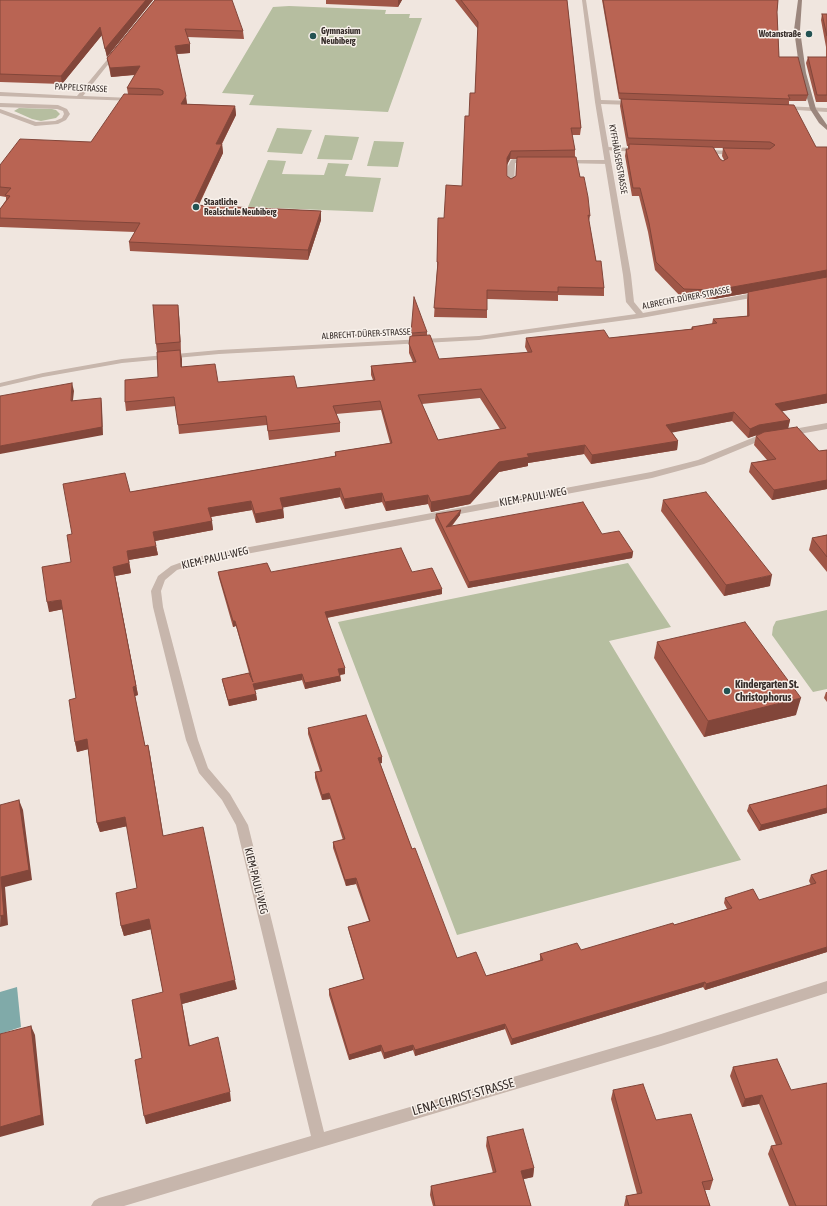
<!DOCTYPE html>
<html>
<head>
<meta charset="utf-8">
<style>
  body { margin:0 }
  canvas { display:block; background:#f0e6df }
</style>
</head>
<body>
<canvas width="827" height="1206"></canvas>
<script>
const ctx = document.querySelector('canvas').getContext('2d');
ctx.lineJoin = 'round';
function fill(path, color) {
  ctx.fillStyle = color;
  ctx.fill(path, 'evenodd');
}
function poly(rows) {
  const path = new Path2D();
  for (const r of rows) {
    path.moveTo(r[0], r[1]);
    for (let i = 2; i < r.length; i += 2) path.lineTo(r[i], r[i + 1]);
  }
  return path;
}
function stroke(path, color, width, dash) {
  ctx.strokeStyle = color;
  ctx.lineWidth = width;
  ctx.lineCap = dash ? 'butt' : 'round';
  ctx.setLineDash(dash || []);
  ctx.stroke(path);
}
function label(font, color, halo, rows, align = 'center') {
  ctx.font = font + ' "Asap Condensed",sans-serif';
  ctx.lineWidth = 3;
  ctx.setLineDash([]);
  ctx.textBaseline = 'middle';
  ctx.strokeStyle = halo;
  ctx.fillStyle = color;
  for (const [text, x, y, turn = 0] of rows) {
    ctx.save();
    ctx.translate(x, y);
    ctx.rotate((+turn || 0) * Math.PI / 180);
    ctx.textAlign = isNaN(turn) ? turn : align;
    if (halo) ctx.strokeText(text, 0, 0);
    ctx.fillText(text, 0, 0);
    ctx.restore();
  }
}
fill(poly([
  [289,6,386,10,385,14,410,14,409,18,422,18,388,112,249,105,254,95,222,93,273,7],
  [19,108,52,109,56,110,60,114,56,118,41,121,32,119,14,111],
  [277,128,312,130,302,154,267,152],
  [325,135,359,137,352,160,317,159],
  [374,141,404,142,398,167,367,166],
  [268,160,286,161,282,174,324,175,328,163,349,164,345,176,381,178,373,212,248,207],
  [628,563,671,627,609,641,741,860,457,935,338,622],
  [827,610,827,689,813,692,772,635,773,627,776,621]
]), '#b6bea0');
fill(poly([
  [17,987,21,1027,0,1034,0,992]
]), '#80aaa9');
fill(poly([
  [606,147,639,148,642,150,639,152,604,150,604,148,606,147],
  [703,150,735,151,738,153,735,155,701,153,701,151,703,150],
  [513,159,530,160,533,162,530,164,515,163,514,184,511,186,508,184,508,166,511,160,513,159],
  [564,160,608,160,611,162,608,164,562,163,561,162,564,160]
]), '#c7b6ac');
fill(poly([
  [582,0,586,0,601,100,633,101,636,103,633,105,601,104,631,275,634,302,643,313,759,292,762,292,762,296,641,318,479,340,219,354,122,363,43,377,0,387,0,383,43,373,122,359,219,350,479,336,636,314,626,302,623,275,595,102,582,0],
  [116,49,119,51,118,52,83,96,132,98,135,100,134,101,0,96,0,92,77,96,116,49],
  [0,103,58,105,67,109,70,114,66,120,58,124,35,126,0,113,0,109,36,122,55,121,62,118,64,114,63,111,57,109,0,107,0,103],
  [783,106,827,108,827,112,781,109,780,108,783,106],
  [827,423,827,429,788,436,784,433,788,430,827,423],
  [768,434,771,435,772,437,771,439,762,440,704,464,652,478,198,563,177,570,165,580,161,591,163,607,198,740,208,768,230,794,248,825,324,1132,661,1034,827,981,827,993,661,1046,124,1206,91,1206,94,1201,99,1198,311,1136,236,825,222,800,199,773,186,740,153,607,151,591,158,576,171,566,196,557,651,472,698,460,757,436,768,434]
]), '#c7b6ac');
fill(poly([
  [798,0,802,0,800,30,806,73,816,109,827,125,827,130,819,123,810,109,800,73,794,30,798,0]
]), '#9b867d');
fill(poly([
  [0,0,153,0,107,57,102,35,62,84,0,82],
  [155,0,243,31,244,39,187,37,190,53,177,54,187,104,235,106,236,115,222,144,223,153,199,205,321,211,321,220,308,260,130,251,129,242,135,232,0,227,0,209,6,200,6,197,0,196,0,165,91,142,128,94,127,88,135,75,111,77,107,58],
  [326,0,402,0,398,7,326,4],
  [455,0,567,0,581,128,580,135,572,135,575,150,575,157,590,216,589,221,596,261,604,288,604,296,558,295,558,301,487,299,487,318,434,317,437,270,438,218,444,218,462,186,469,116,475,93,478,29],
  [510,159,517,159,516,176,511,179,507,176,507,165],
  [602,0,778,0,777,12,779,57,808,95,806,101,789,101,789,105,816,147,827,147,827,403,782,411,790,420,788,428,819,451,827,450,827,489,772,500,749,472,751,463,767,460,754,445,756,436,761,434,757,435,748,438,732,421,672,432,678,441,677,450,591,464,584,454,528,463,528,466,499,472,470,504,431,512,428,504,386,511,382,502,345,509,340,497,283,507,284,518,256,523,252,510,211,517,213,530,155,541,158,555,129,560,131,573,115,576,138,695,135,696,145,746,148,745,150,755,163,836,237,989,182,1004,190,1046,231,1101,146,1124,142,1058,163,992,151,929,124,936,121,926,137,888,127,826,100,832,97,823,88,749,77,752,75,742,76,698,63,609,49,612,71,562,72,534,130,492,335,456,335,452,390,443,381,410,336,414,340,423,340,432,269,440,267,425,179,434,176,406,126,411,125,402,158,377,157,352,156,344,179,315,181,352,182,367,218,382,297,388,373,380,371,375,371,366,413,362,409,353,409,344,411,333,427,332,427,336,439,359,528,353,525,347,526,338,609,338,691,329,692,327,712,324,713,319,747,316,747,300,748,293,714,299,682,298,655,270,648,232,639,196,632,196,625,156,626,149,628,149,628,146,627,146,620,106,621,99,619,99],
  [714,148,723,148,722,156,724,160,723,161,720,159],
  [480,398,500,429,438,440,422,404],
  [822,14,827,14,827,102,816,102,806,63,808,57,826,57,826,47,821,20],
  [663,500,770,586,724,596,661,511],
  [436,514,460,515,452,526,602,534,633,552,632,558,468,588,435,520],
  [827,535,827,572,809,550,812,538],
  [218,572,412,572,442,594,327,618,345,674,340,675,341,681,305,689,302,680,255,690,256,694,257,700,229,706,223,684,222,679,249,673,236,626,233,627,219,578],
  [657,642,796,715,704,737,654,658],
  [826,692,827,692,827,702,824,698],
  [308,728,382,757,382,763,380,763,412,849,457,958,486,976,540,960,540,954,581,950,674,925,727,909,724,903,725,898,759,900,811,885,809,881,811,875,827,870,827,952,705,990,703,987,511,1045,505,1029,415,1056,413,1050,384,1059,381,1051,349,1060,329,995,329,989,363,979,349,932,348,927,369,921,356,884,346,886,333,848,333,842,343,840,330,799,322,800,315,778,315,772,320,771,308,734],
  [827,785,827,813,759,831,747,811,749,805],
  [777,1059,827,1206,789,1206,768,1154,771,1146,776,1145,759,1104,742,1107,730,1076,733,1067],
  [613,1090,656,1120,713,1180,710,1190,705,1190,710,1206,624,1206,626,1196,637,1194,611,1099],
  [487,1137,534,1168,533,1177,523,1179,531,1206,433,1206,430,1195,431,1186,493,1173,486,1146]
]), '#9f5647');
fill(poly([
  [146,0,153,0,107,57,105,49],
  [398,0,402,0,398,7],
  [100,27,102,35,62,84,61,76],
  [190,44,190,53,176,54,175,46],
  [140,66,141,74,111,77,110,68],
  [186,96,187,104,181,104],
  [235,106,236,115,217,153,216,144],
  [222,144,223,153,194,214,193,205],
  [511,151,510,159,506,166,507,158],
  [321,211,321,220,308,260,308,250],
  [827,270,827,279,714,299,716,290],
  [178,305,179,315,181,352,180,342],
  [180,350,182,359,182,376,181,367],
  [72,383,74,391,72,409,71,401],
  [827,394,827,403,773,413,775,404],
  [101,398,102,406,103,435,0,454,0,446],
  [734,412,732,421,665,434,666,425],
  [790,420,788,429,757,435,748,438,750,429,759,425],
  [678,441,677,450,591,464,592,455],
  [585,445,584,454,528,463,528,466,499,472,470,504,431,512,431,502,499,462,527,454],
  [827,480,827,489,772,500,774,490],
  [340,488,340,497,281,508,280,498],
  [382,493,382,502,345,509,344,499],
  [428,495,428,504,386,511,385,502],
  [251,501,252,510,210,517,208,508],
  [283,509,284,518,256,523,255,514],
  [461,510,460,515,446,532,446,527],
  [212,521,213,530,155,541,153,532],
  [156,546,158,555,128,560,127,551],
  [633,552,632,558,468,588,469,582],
  [129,563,131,573,115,576,138,695,135,696,113,567],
  [772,575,770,586,724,596,726,585],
  [442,589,442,594,325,618,325,612],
  [61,600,64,609,49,612,47,602],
  [233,621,235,621,236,626,233,627],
  [345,668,345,674,338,675,338,669],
  [302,674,302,680,254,690,253,684],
  [340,676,341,681,305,689,305,683],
  [256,694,257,700,229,706,228,700],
  [801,698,796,715,704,737,708,721],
  [87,739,89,749,77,752,75,742],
  [148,745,150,755,165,846,163,836],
  [382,757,382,763,378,764,378,758],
  [329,793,330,799,322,800,322,795],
  [19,800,23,810,32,880,5,887,8,925,0,927,1,877],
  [827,808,827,813,759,831,761,825],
  [125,817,128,826,100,832,97,823],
  [356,878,356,884,346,886,345,880],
  [149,919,152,929,124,936,121,926],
  [827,947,827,952,705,990,706,984],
  [235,980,237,989,182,1004,187,1030,180,994],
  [705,982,703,987,511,1045,512,1039],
  [505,1024,505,1029,415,1056,415,1050],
  [31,1026,35,1035,44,1125,0,1137,0,1127],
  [381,1045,381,1051,349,1060,349,1055],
  [413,1045,413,1050,384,1059,384,1053],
  [230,1092,231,1101,146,1124,144,1116],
  [762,1095,759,1104,742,1107,745,1099],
  [534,1168,533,1177,520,1180,521,1171]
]), '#82463a');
const building = poly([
  [0,0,146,0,105,49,100,27,61,76,0,74,0,0],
  [155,0,232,0,243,31,185,29,190,44,175,46,186,96,181,104,235,106,216,144,222,144,193,205,321,211,308,250,129,242,140,223,0,218,0,209,10,196,5,195,11,188,0,187,0,165,20,139,91,142,124,94,161,95,163,94,163,91,159,89,127,88,140,66,110,68,107,58,155,0],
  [461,0,567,0,581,128,571,128,575,150,511,151,507,158,507,176,511,179,516,176,517,157,576,157,580,177,584,177,588,197,590,216,588,215,596,261,601,261,604,288,558,287,558,292,487,290,487,310,434,308,438,262,437,262,438,218,444,218,446,185,462,186,465,116,469,116,470,93,475,93,478,22,461,0],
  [603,0,778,0,777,12,779,57,798,57,808,95,788,95,790,99,619,93,603,0],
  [822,14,827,14,827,36,822,14],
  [808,57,827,57,827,95,817,95,808,57],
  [621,99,794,105,816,147,827,147,827,270,716,290,684,289,656,262,649,223,640,188,633,188,626,149,629,149,629,144,713,147,720,159,723,161,728,158,723,148,770,149,775,145,770,142,628,138,621,99],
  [827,277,827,394,775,404,790,420,759,425,750,429,734,412,666,425,678,441,592,455,585,445,527,454,529,457,499,462,470,495,431,502,428,495,385,502,382,493,344,499,340,488,280,498,283,509,255,514,251,501,208,508,212,521,153,532,156,546,127,551,129,563,113,567,136,686,133,687,145,746,148,745,163,836,203,827,235,980,180,994,189,1046,218,1037,230,1092,144,1116,135,1060,142,1058,132,1000,163,992,149,919,121,926,116,893,137,888,125,817,97,823,87,739,75,742,69,700,76,698,61,600,47,602,42,567,71,562,67,535,72,534,63,484,125,473,130,492,336,456,335,452,392,443,380,401,333,406,340,423,268,431,266,416,178,425,174,397,125,402,125,380,158,377,157,352,180,350,181,367,215,364,218,382,294,376,297,388,375,380,371,366,416,362,409,344,410,336,430,335,439,359,532,352,526,338,604,330,609,338,693,329,692,327,717,323,713,319,749,316,748,292,827,277],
  [481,389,506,428,438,440,418,395,481,389],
  [414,297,427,332,411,333,414,297],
  [153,305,178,305,180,342,156,344,153,305],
  [72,383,71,401,101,398,102,427,0,446,0,396,72,383],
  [797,427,819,451,827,450,827,480,774,490,751,463,776,459,756,436,764,432,797,427],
  [706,492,772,575,726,585,663,500,706,492],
  [583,502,602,534,619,531,633,552,469,582,436,514,461,510,446,527,583,502],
  [827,535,827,557,812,538,827,535],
  [401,548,412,572,432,568,442,589,325,612,345,668,338,669,340,676,305,683,302,674,253,684,256,694,228,700,222,679,249,673,253,682,235,621,233,621,218,572,267,563,271,572,401,548],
  [745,622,801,698,708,721,657,642,745,622],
  [366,715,382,757,378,758,412,849,415,848,457,958,476,952,486,976,543,960,540,954,577,943,581,950,673,923,674,925,732,908,725,898,753,889,759,900,816,883,811,875,827,870,827,947,706,984,705,982,512,1039,505,1024,415,1050,413,1045,384,1053,381,1045,349,1055,329,989,364,979,348,927,370,921,356,878,345,880,333,842,345,839,329,793,322,795,315,772,322,771,308,728,366,715],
  [827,785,827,808,761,825,749,805,827,785],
  [19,800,29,870,1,877,4,915,0,916,0,805,19,800],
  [31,1026,41,1115,0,1127,0,1034,31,1026],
  [777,1059,791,1090,827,1083,827,1206,796,1206,771,1146,782,1144,762,1095,745,1099,733,1067,777,1059],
  [643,1084,656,1120,691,1114,713,1180,702,1182,710,1206,629,1206,626,1196,642,1193,613,1090,643,1084],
  [523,1129,534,1168,521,1171,531,1206,435,1206,431,1186,496,1172,487,1137,523,1129]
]);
fill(building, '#b96453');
stroke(building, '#82463a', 1);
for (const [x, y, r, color] of [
  [809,34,4,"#235353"],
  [313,36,4,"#235353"],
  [196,207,4,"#235353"],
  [727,691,4,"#235353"]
]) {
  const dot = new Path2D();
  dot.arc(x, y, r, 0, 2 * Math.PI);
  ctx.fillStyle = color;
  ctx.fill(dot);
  stroke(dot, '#f8f1eb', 1.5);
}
label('bold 9px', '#362d2a', '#f8f1eb', [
  ["Gymnasium",321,31],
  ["Neubiberg",321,41],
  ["Wotanstraße",801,34,"right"],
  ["Staatliche",204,202],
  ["Realschule Neubiberg",204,212]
], 'left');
label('9px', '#362d2a', '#f8f1eb', [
  ["PAPPELSTRASSE",81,88,3],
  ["KYFFHÄUSERSTRASSE",618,159,80],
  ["ALBRECHT-DÜRER-STRASSE",686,298,-11],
  ["ALBRECHT-DÜRER-STRASSE",366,334,-3]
]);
label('11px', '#362d2a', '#f8f1eb', [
  ["KIEM-PAULI-WEG",533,497,-10],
  ["KIEM-PAULI-WEG",215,558,-13],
  ["KIEM-PAULI-WEG",256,881,76]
]);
label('bold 11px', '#362d2a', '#f8f1eb', [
  ["Kindergarten St.",735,685],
  ["Christophorus",735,698]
], 'left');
label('13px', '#362d2a', '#f8f1eb', [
  ["LENA-CHRIST-STRASSE",463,1097,-16]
]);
</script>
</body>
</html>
